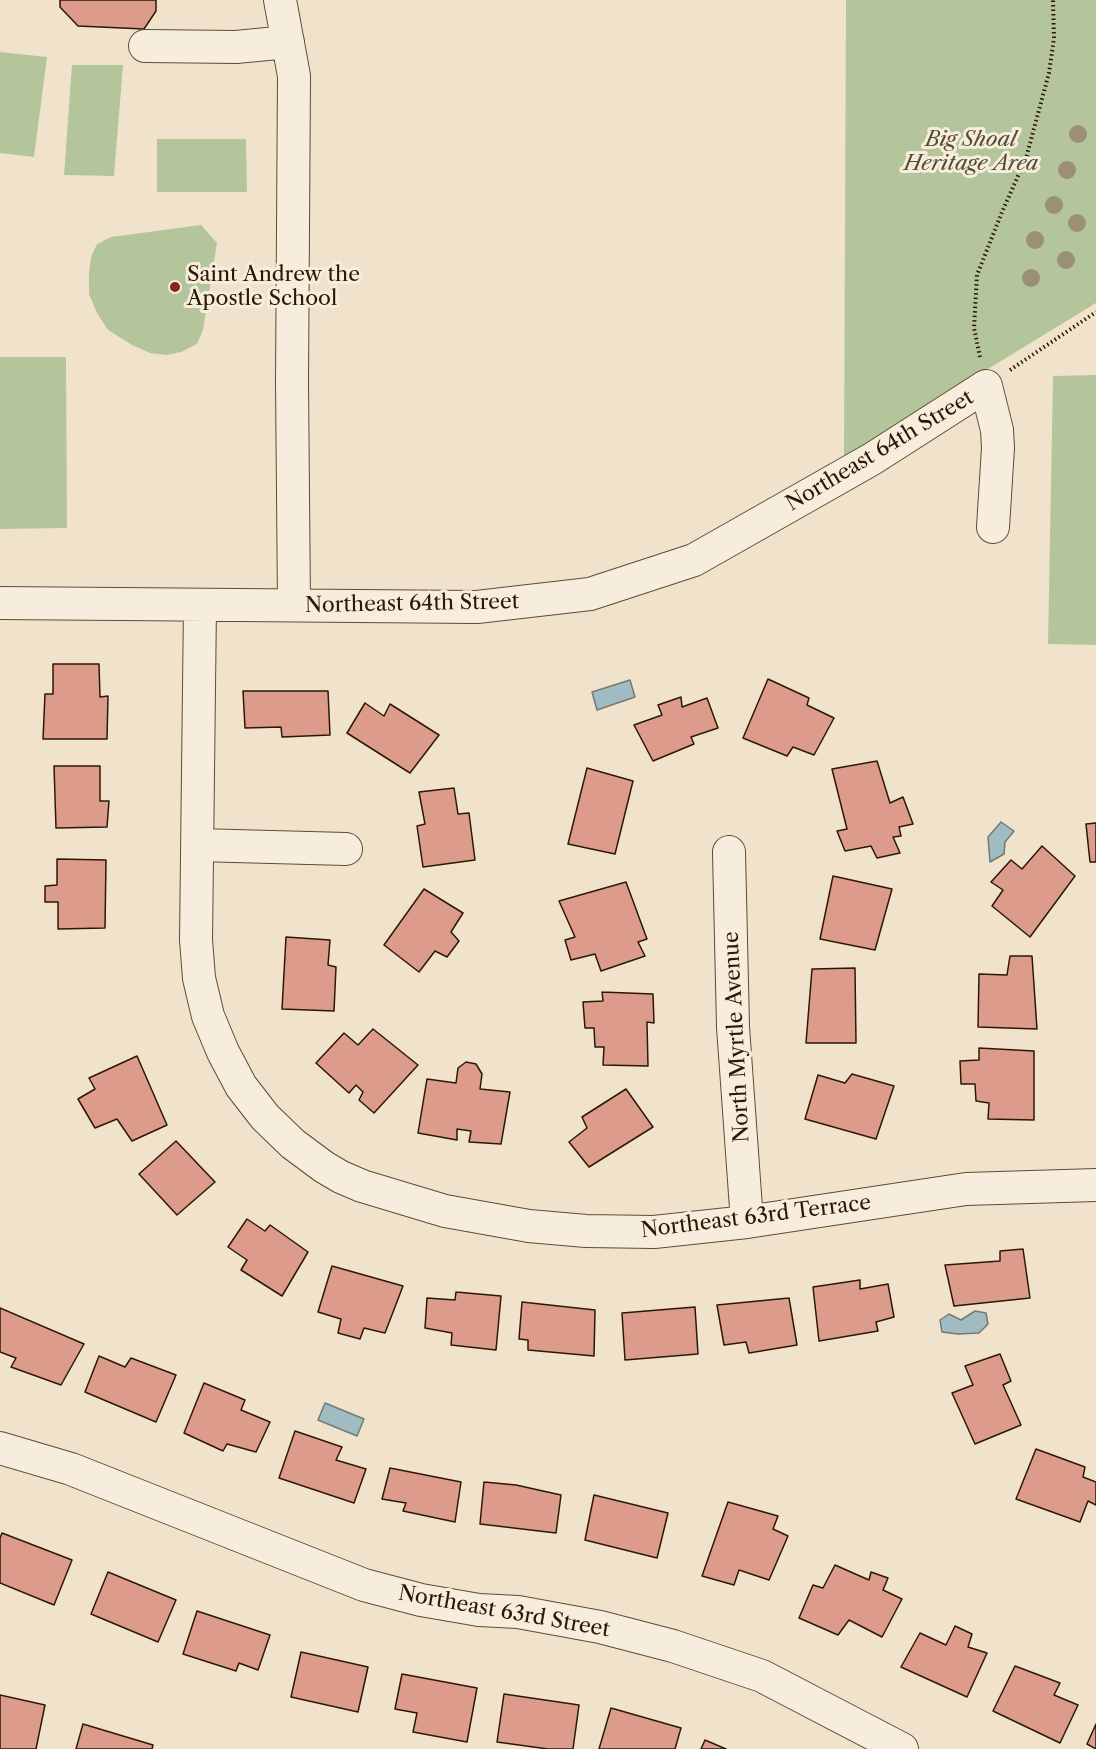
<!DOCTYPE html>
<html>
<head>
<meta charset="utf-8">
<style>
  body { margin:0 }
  canvas { display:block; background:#f1e3cb }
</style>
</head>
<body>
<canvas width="1096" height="1749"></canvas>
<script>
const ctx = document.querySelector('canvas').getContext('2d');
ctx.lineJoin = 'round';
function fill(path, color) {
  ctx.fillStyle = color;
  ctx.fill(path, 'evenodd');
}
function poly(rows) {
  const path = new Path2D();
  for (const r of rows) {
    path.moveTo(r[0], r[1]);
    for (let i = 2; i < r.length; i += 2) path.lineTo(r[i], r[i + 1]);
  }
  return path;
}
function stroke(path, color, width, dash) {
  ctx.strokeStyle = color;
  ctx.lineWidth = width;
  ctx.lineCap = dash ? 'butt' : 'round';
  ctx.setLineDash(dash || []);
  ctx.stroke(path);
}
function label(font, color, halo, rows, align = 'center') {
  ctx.font = font + ' "Libre Caslon Text",serif';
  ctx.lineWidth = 6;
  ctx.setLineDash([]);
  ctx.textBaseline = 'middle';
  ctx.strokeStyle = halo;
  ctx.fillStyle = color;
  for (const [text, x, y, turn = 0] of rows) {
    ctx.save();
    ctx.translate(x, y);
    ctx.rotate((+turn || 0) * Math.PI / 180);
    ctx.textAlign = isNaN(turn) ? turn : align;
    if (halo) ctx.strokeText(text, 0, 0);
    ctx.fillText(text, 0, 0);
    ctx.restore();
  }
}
fill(poly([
  [846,0,1096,0,1096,303,844,457],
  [0,52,47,57,34,157,0,153],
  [72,65,123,65,114,176,64,175],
  [157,139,246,139,247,192,157,192],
  [201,225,217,243,203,330,197,344,181,352,166,355,150,353,132,345,108,330,97,313,89,294,89,273,91,257,97,244,111,237],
  [0,357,66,357,67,528,0,529],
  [1096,375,1096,645,1048,644,1053,376]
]), '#b5c59b');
const water = poly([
  [630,680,635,697,597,710,592,692,630,680],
  [1001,822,1014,831,1005,842,1004,854,990,862,988,837,1001,822],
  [975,1311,986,1313,988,1324,979,1333,958,1334,942,1332,940,1320,949,1314,961,1320,975,1311],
  [325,1403,364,1419,357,1436,318,1420,325,1403]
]);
fill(water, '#a0bbc2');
stroke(water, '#727a76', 1.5);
const building = poly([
  [60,0,156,0,156,11,144,29,78,26,60,7,60,0],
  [53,664,99,664,100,697,108,696,107,739,43,739,45,694,53,694,53,664],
  [768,679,809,698,807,705,834,718,814,755,793,747,787,756,743,738,768,679],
  [243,691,328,691,330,735,282,737,281,727,245,728,243,691],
  [681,697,682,707,707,698,718,728,691,737,694,744,653,761,634,725,662,715,658,705,681,697],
  [365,703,384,716,390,704,439,735,410,773,347,733,365,703],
  [877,761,890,803,903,797,913,824,899,827,901,836,893,837,900,853,877,858,871,846,845,851,837,831,847,829,832,769,877,761],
  [54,766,100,766,100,801,109,801,107,827,56,828,54,766],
  [587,768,633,781,615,854,568,844,587,768],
  [454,788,458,814,469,813,475,860,423,867,417,826,425,824,419,792,454,788],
  [1096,823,1096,862,1090,862,1086,824,1096,823],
  [1042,846,1075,876,1030,937,992,906,1003,890,991,882,1011,860,1022,869,1042,846],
  [57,859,106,860,105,928,58,929,58,902,45,902,45,886,57,885,57,859],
  [833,876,892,889,875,950,820,939,833,876],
  [626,882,647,939,638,942,645,956,601,971,595,954,571,960,565,940,575,937,559,901,626,882],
  [424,889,463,913,451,932,459,941,447,957,435,951,419,972,384,945,424,889],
  [286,937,330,940,328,965,336,967,334,1011,282,1009,286,937],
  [1010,956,1032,956,1037,1029,978,1027,979,974,1007,975,1010,956],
  [855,968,856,1043,806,1043,812,969,855,968],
  [602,992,653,994,654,1023,647,1022,648,1066,603,1065,604,1047,595,1047,594,1028,585,1028,583,1002,603,1001,602,992],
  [373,1029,418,1065,374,1113,359,1100,363,1092,356,1085,349,1093,316,1063,344,1033,358,1045,373,1029],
  [979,1048,1034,1051,1034,1120,988,1119,989,1103,976,1101,975,1084,961,1084,960,1061,979,1060,979,1048],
  [137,1056,167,1125,132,1141,117,1119,95,1128,78,1099,95,1089,89,1078,137,1056],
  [466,1062,476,1064,482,1074,480,1089,510,1092,501,1144,469,1142,471,1131,457,1129,457,1140,418,1133,427,1079,456,1083,458,1068,466,1062],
  [852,1074,894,1086,876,1139,805,1119,818,1075,845,1083,852,1074],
  [626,1089,653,1127,589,1167,569,1142,587,1128,582,1117,626,1089],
  [176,1141,215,1182,177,1215,139,1174,176,1141],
  [247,1219,265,1231,270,1225,308,1252,282,1296,241,1270,247,1260,228,1247,247,1219],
  [1023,1249,1030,1298,954,1306,945,1265,1000,1261,1000,1251,1023,1249],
  [332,1266,403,1286,385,1333,364,1328,360,1339,338,1333,341,1319,318,1312,332,1266],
  [860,1280,860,1289,888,1284,894,1317,876,1322,878,1331,819,1341,813,1287,860,1280],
  [456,1292,501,1296,496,1350,451,1345,452,1333,425,1328,427,1298,455,1300,456,1292],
  [789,1298,797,1345,749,1353,746,1342,724,1345,717,1305,789,1298],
  [522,1302,595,1310,594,1356,528,1350,528,1340,519,1339,522,1302],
  [695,1307,698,1354,625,1360,622,1313,695,1307],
  [0,1308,84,1344,61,1385,11,1367,16,1358,0,1352,0,1308],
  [1000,1354,1011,1381,1003,1385,1021,1425,975,1444,952,1393,973,1385,965,1366,1000,1354],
  [99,1356,125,1367,131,1358,176,1375,156,1422,85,1392,99,1356],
  [204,1383,245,1400,241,1410,270,1422,256,1452,227,1444,223,1451,184,1433,204,1383],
  [295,1431,342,1447,336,1460,366,1469,354,1503,279,1478,295,1431],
  [1036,1449,1085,1467,1083,1477,1096,1482,1096,1505,1088,1501,1080,1522,1016,1499,1036,1449],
  [390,1468,461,1482,455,1522,403,1511,406,1503,382,1499,390,1468],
  [484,1482,516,1485,561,1495,556,1533,480,1524,484,1482],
  [594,1495,668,1513,657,1558,585,1540,594,1495],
  [728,1502,778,1516,773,1529,788,1536,769,1580,739,1570,734,1585,702,1576,728,1502],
  [2,1533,72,1560,54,1605,0,1583,0,1538,2,1533],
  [835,1565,869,1580,871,1572,888,1578,883,1590,902,1599,882,1637,849,1620,838,1635,799,1618,813,1585,823,1588,835,1565],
  [108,1572,176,1600,158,1642,91,1614,108,1572],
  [197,1611,270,1635,258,1670,239,1663,236,1671,183,1654,197,1611],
  [955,1626,972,1634,968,1647,987,1653,967,1697,901,1667,920,1633,946,1645,955,1626],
  [301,1652,368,1667,358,1712,291,1697,301,1652],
  [1015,1666,1060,1683,1054,1695,1078,1705,1060,1743,993,1711,1015,1666],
  [402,1674,477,1688,467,1742,413,1732,417,1713,395,1709,402,1674],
  [504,1694,579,1705,573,1749,548,1749,497,1742,504,1694],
  [0,1695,45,1705,36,1749,0,1749,0,1695],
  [611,1708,681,1728,675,1749,599,1749,611,1708],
  [83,1724,153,1745,152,1749,76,1749,83,1724],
  [1096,1724,1096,1749,1087,1744,1096,1724],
  [705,1740,726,1749,701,1749,705,1740]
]);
fill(building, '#dd9b8c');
stroke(building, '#2c1903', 1.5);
const minor = poly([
  [280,0,294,76,292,382,294,605],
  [145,46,236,47,288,42],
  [0,603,477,607,590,594,694,560,872,459,986,386,997,430,998,448,993,527],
  [200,605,196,940,199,978,208,1016,223,1052,241,1086,265,1117,293,1144,324,1167,341,1177,362,1186,445,1211,529,1226,586,1231,654,1232,747,1222,966,1189,1096,1185],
  [197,845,346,849],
  [729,852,733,1027,747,1222],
  [0,1448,71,1469,364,1585,421,1600,479,1610,518,1612,600,1627,673,1646,762,1676,902,1749]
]);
stroke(minor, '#5d4c35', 34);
stroke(poly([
  [980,357,974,328,977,275,1002,212,1026,158,1049,73,1054,38,1053,0],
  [1010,370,1096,312]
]), '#2c1903', 4, [1.5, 3]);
stroke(minor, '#f6eddd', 32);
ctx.fillStyle = '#9b9076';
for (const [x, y] of [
  [1078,134],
  [1067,170],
  [1054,205],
  [1077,223],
  [1035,240],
  [1066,260],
  [1031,278]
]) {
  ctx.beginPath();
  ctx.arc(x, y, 9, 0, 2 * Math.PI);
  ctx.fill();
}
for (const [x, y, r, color] of [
  [175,287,6,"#8f2418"]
]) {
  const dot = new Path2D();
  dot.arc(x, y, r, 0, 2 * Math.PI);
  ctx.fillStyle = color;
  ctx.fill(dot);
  stroke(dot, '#f6eddd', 2);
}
label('italic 21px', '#554d31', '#f6eddd', [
  ["Big Shoal",971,140],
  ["Heritage Area",971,164]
]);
label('21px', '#2c1903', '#f6eddd', [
  ["Saint Andrew the",187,275],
  ["Apostle School",187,299]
], 'left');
label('21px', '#2c1903', '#f6eddd', [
  ["Northeast 64th Street",880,451,-31],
  ["Northeast 64th Street",412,604,-1],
  ["North Myrtle Avenue",737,1037,-93],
  ["Northeast 63rd Terrace",756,1217,-7],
  ["Northeast 63rd Street",504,1612,10]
]);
</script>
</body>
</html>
